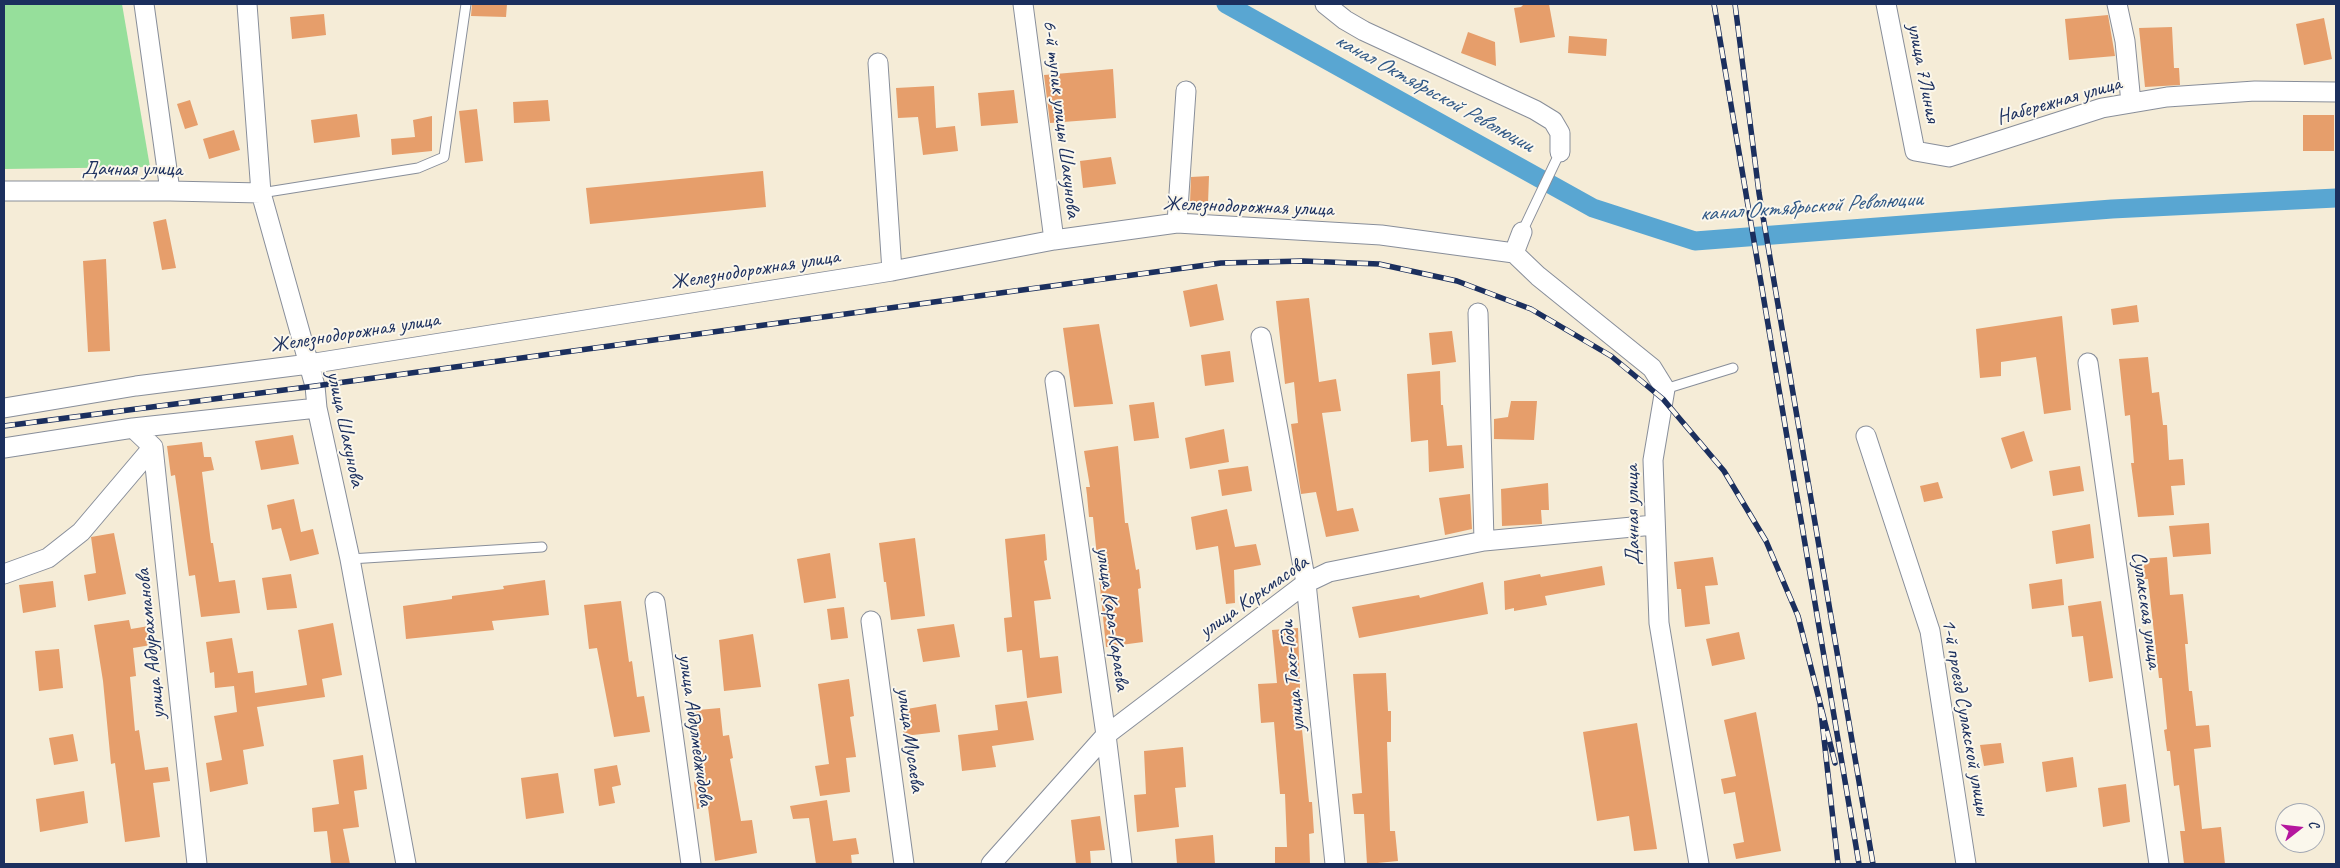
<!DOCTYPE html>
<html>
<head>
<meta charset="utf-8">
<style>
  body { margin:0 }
  #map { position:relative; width:2340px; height:868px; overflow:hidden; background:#f5ecd7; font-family:Caveat,sans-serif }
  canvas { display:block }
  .frame { position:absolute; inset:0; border:5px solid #1b2f5e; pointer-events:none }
  .north { position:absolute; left:2275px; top:803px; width:50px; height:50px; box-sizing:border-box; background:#fbf7ec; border:1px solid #a1a7b3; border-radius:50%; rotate:74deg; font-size:14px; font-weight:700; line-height:20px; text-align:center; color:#1b2f5e }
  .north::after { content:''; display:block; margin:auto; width:18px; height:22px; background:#b5179e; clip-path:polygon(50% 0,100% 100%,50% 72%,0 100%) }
</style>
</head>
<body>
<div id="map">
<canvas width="2340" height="868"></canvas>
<div class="frame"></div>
<div class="north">С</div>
</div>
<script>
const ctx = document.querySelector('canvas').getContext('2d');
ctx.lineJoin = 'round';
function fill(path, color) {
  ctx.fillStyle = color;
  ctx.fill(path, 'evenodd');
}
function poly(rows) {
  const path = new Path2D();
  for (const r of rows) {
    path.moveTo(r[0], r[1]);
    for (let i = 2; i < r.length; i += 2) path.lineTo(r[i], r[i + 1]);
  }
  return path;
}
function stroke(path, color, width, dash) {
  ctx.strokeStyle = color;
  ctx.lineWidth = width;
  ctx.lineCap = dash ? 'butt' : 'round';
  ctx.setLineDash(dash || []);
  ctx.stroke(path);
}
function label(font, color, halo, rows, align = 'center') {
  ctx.font = font + ' Caveat,sans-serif';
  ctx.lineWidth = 4;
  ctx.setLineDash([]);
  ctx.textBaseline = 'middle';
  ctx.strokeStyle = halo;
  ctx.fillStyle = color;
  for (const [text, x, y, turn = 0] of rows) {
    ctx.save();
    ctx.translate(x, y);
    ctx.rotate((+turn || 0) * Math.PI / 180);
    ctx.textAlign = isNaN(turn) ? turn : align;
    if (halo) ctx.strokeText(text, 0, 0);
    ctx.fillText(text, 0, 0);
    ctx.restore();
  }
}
fill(poly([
  [4,4,122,4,150,167,4,169]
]), '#96df9b');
stroke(poly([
  [1226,4,1593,208,1695,241,2112,209,2336,198]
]), '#59a6d2', 19);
fill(poly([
  [472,4,507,4,506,17,471,16],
  [1524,4,1549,4,1555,37,1520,43,1514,8,1521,7],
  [324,14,326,35,292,39,290,17],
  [2108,15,2115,56,2069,60,2065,19],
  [2324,18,2332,59,2304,65,2296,24],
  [2172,27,2174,68,2179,68,2180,85,2145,87,2139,28],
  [1468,32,1495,42,1496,66,1461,53],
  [1569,36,1607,39,1606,56,1568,53],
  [1113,69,1116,118,1050,123,1044,75],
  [934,86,936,128,955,126,958,151,923,155,918,117,898,118,896,88],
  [1014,90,1018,123,981,126,978,93],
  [190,100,198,125,185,129,177,104],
  [548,100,550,121,514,123,513,102],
  [477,109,483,161,465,163,459,111],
  [357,114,360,137,314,143,311,120],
  [2303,115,2334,115,2334,151,2303,151],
  [432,116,432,151,392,155,391,139,415,137,413,120],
  [234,130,240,150,209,159,203,139],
  [1111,157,1116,184,1083,188,1080,161],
  [763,171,766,207,590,224,586,188],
  [1209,176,1208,204,1190,203,1191,177],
  [166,219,176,268,162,270,153,222],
  [106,259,110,351,88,352,83,261],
  [1217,284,1224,320,1190,327,1183,291],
  [1309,298,1319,382,1336,379,1341,411,1322,413,1337,511,1353,508,1359,531,1326,537,1316,492,1301,494,1291,424,1298,423,1294,382,1285,384,1276,301],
  [2137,305,2139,322,2113,325,2111,309],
  [2062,316,2071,410,2044,414,2036,357,2001,362,2001,376,1980,378,1976,329],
  [1099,324,1113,404,1074,407,1063,328],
  [1452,331,1456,362,1432,365,1429,333],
  [1230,351,1234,382,1205,386,1201,355],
  [2148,357,2152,393,2159,392,2163,425,2167,425,2169,460,2183,459,2185,485,2171,486,2174,515,2138,517,2131,463,2134,463,2130,415,2125,416,2119,359],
  [1440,371,1441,405,1443,405,1447,446,1462,445,1464,468,1429,472,1428,440,1411,442,1407,374],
  [1511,401,1537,401,1534,440,1494,439,1494,419,1508,417],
  [1154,402,1159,438,1134,441,1129,405],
  [1224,429,1229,462,1190,469,1185,438],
  [2024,431,2033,461,2011,469,2001,438],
  [293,435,299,464,261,470,255,441],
  [202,442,204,457,211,457,214,470,202,472,211,543,213,543,219,582,235,580,240,613,201,617,195,575,189,576,178,496,175,475,171,476,167,446],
  [1118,446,1125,523,1128,523,1136,570,1139,569,1141,588,1138,589,1143,642,1106,647,1093,517,1089,517,1087,495,1086,487,1090,487,1084,451],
  [1248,466,1252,491,1222,496,1218,470],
  [2080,466,2084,491,2053,496,2049,471],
  [1938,482,1943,498,1924,502,1920,486],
  [1548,483,1549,510,1541,510,1542,524,1502,526,1501,489],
  [1470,494,1472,529,1445,535,1439,498],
  [294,499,301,532,313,529,319,554,290,561,281,528,272,530,267,505],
  [1227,509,1235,547,1256,544,1261,565,1234,570,1235,603,1226,604,1218,546,1196,550,1191,517],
  [2209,523,2211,554,2173,557,2169,526],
  [2090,524,2094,558,2056,564,2052,531],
  [114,533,126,594,88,601,84,575,96,573,91,537],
  [1045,534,1047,560,1044,561,1051,599,1034,601,1040,658,1058,656,1062,693,1027,698,1022,650,1007,652,1004,618,1012,617,1005,539],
  [915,538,925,616,891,620,886,582,884,582,879,543],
  [830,553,836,598,804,603,797,559],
  [1713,557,1718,585,1705,586,1710,624,1685,627,1681,589,1677,589,1674,562],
  [2167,557,2170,595,2183,594,2188,644,2185,644,2189,691,2192,691,2196,726,2209,725,2211,747,2194,749,2202,829,2221,827,2225,864,2184,864,2180,831,2185,831,2179,785,2174,786,2170,751,2167,751,2164,730,2167,729,2162,678,2159,678,2148,579,2143,579,2141,559],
  [1602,566,1605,585,1545,596,1547,605,1514,611,1514,608,1505,610,1504,581,1540,574,1541,577],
  [291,574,297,608,267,610,262,578],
  [2062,579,2064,605,2032,609,2029,584],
  [545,580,549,615,492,621,494,630,406,639,403,606,452,599,452,596,504,589,503,586],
  [53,581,56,607,23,613,19,585],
  [1483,582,1488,614,1359,638,1352,607,1419,595,1420,598],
  [621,601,629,662,632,661,637,697,644,696,650,732,614,737,597,648,589,649,584,605],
  [2101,601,2113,678,2089,682,2083,636,2072,637,2068,606],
  [844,607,848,638,831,640,827,609],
  [129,620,131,629,149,626,151,645,133,648,136,676,130,677,135,731,139,730,145,770,168,767,170,781,153,783,160,837,125,842,115,763,111,764,103,681,94,625],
  [333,623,342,675,322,679,325,697,257,707,264,746,243,750,248,784,210,792,206,763,222,760,214,716,237,712,234,686,215,688,214,672,210,673,206,642,232,638,238,673,253,671,255,693,307,685,298,630],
  [954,624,960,657,923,662,917,629],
  [1298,628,1301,719,1309,802,1312,802,1314,833,1309,834,1310,864,1275,864,1275,847,1287,847,1285,794,1280,794,1274,722,1261,723,1258,684,1277,683,1272,630],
  [1739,632,1745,659,1712,666,1706,639],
  [753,634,761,687,724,691,719,640],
  [59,649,63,688,39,691,35,651],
  [1386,673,1388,711,1391,711,1391,742,1387,742,1390,831,1395,831,1398,861,1367,864,1364,814,1354,814,1352,794,1362,793,1353,674],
  [849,679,854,716,850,717,856,757,846,758,850,792,820,796,815,766,829,764,818,684],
  [1027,701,1034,740,992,746,996,767,962,771,958,735,998,730,995,705],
  [936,704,940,732,904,736,901,710],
  [720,708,723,736,729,735,733,758,730,759,741,821,752,820,757,853,715,861,708,807,697,809,694,782,697,781,687,711],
  [1756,712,1781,851,1736,859,1733,844,1744,842,1735,792,1724,794,1721,779,1736,776,1724,720],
  [1637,723,1657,849,1634,851,1629,816,1597,821,1583,732],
  [73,734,78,761,54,765,49,738],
  [2001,743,2004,763,1984,766,1980,745],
  [1183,747,1186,787,1175,788,1179,827,1137,832,1134,795,1146,794,1144,751],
  [363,755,367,789,354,791,359,827,343,829,350,864,331,864,327,831,314,832,312,808,339,804,333,760],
  [2073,757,2077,787,2046,792,2042,762],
  [617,765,621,785,612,787,615,803,599,806,594,769],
  [558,773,564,813,526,819,521,778],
  [2126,784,2130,822,2103,827,2098,788],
  [84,791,88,823,40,832,36,799],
  [827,800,833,841,856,838,859,854,851,855,852,864,816,864,809,818,793,819,790,806],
  [1100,816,1105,850,1090,851,1091,864,1076,864,1071,820],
  [1213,835,1215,864,1177,864,1175,839]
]), '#e69e6b');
const service = poly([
  [261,193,418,168,444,157,466,4],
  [1522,232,1560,152],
  [1665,389,1733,368],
  [350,559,542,547]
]);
const minor = poly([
  [144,4,170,191],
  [247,4,261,193,315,386,317,408,350,559,406,864],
  [1023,4,1054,240],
  [1325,4,1345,20,1364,31,1535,110,1553,121,1560,133,1560,152],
  [1886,4,1915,151,1949,157,2102,108,2167,97,2255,91,2336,92],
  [2117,4,2125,41,2131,103],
  [878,63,892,271],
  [4,191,170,191,261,193],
  [1177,223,1186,91],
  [1522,232,1514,253,1538,276,1652,368,1665,389,1653,460,1659,623,1699,864],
  [1478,313,1484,541],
  [1261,337,1306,583,1335,864],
  [2088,363,2159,864],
  [1055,381,1106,735,1122,864],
  [4,408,136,386,309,364,892,271,1054,240,1177,223,1381,235,1514,253],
  [133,428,153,447,197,864],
  [1866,436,1930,631,1966,864],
  [4,448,133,428,317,408],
  [4,574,48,558,81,532,153,447],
  [655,602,691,864],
  [871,621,904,864],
  [991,864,1106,735,1306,583,1329,572,1484,541,1654,525]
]);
stroke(service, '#888e9a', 11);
stroke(minor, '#888e9a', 21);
stroke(service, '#fff', 9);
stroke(minor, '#fff', 19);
const rail = poly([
  [1714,4,1859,864],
  [1735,4,1759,193,1873,864],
  [4,426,315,386,1221,263,1303,261,1379,264,1457,281,1531,309,1611,356,1663,399,1724,471,1766,541,1798,616,1820,703],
  [1835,763,1820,703,1838,864]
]);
stroke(rail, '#1b2f5e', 5.5);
stroke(rail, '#fbf7ec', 4, [11]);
label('21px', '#1b2f5e', '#fbf7ec', [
  ["улица 7Линия",1923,73,79],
  ["Набережная улица",2059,101,-16],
  ["6-й тупик улицы Шакунова",1061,119,83],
  ["Дачная улица",132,169],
  ["Железнодорожная улица",1248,207,2],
  ["Железнодорожная улица",755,270,-9],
  ["Железнодорожная улица",355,333,-9],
  ["улица Шакунова",345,429,78],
  ["Дачная улица",1633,515,-91],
  ["улица Коркмасова",1254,597,-35],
  ["Сулакская улица",2146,610,82],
  ["улица Кара-Караева",1112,619,82],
  ["улица Абдурахманова",151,644,-96],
  ["улица Тахо-Годи",1293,676,-96],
  ["1-й проезд Сулакской улицы",1965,717,80],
  ["улица Абдулмеджидова",695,730,82],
  ["улица Мусаева",910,740,82]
]);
label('italic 22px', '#315987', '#fbf7ec', [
  ["канал Октябрьской Революции",1434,93,29],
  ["канал Октябрьской Революции",1811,207,-4]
]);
</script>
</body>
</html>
